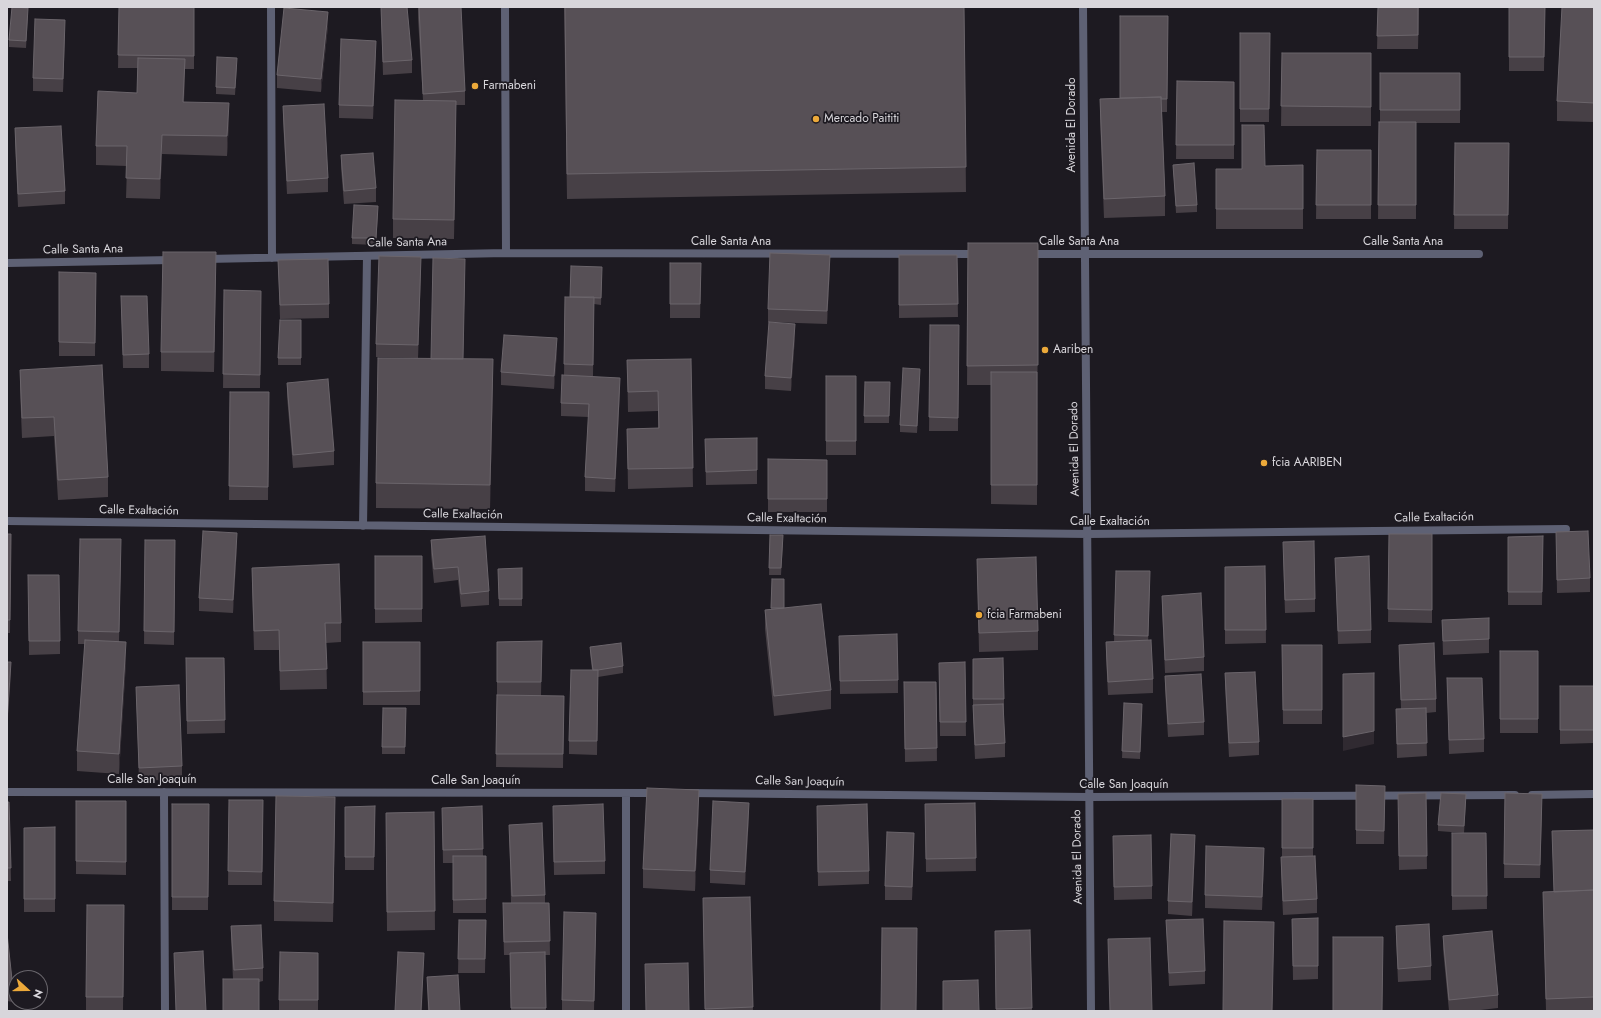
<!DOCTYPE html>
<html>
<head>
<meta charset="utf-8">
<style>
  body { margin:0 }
  #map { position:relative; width:1601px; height:1018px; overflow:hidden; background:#1d1a21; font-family:Jost,sans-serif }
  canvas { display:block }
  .frame { position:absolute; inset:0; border:8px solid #d8d6db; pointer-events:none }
  .north { position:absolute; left:8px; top:970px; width:40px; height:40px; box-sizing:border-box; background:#1d1a21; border:1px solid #68656b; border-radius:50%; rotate:111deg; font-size:11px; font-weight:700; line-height:16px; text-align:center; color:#d8d6db }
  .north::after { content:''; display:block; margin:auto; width:14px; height:18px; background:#eca93a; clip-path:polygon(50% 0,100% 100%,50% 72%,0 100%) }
</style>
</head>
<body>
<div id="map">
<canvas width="1601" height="1018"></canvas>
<div class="frame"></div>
<div class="north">N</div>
</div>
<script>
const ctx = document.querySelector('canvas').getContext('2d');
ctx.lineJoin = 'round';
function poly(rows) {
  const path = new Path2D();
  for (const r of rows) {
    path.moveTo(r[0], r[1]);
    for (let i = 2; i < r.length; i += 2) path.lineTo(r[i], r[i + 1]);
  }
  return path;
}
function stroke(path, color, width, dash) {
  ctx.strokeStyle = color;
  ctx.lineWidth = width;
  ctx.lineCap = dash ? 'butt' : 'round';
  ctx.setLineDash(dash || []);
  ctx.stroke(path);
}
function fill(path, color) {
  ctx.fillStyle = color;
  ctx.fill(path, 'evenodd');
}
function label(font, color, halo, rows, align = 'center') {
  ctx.font = font + ' Jost,sans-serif';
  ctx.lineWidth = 3.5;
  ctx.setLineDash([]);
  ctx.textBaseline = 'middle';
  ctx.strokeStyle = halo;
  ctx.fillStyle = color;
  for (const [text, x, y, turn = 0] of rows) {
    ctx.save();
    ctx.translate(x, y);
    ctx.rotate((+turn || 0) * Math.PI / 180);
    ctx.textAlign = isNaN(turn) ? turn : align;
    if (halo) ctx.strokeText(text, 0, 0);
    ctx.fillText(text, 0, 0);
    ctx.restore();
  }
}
stroke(poly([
  [271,7,272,258],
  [505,7,506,253],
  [1083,7,1091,1011],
  [1028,254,1479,254],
  [206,259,506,253,978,254],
  [7,263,172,260],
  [7,521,1088,534,1566,529],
  [363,526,367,256],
  [7,792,657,793],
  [164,792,165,1011],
  [626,793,626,1011],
  [688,793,1089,797,1515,795],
  [1532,795,1594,794]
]), '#5e6174', 8);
fill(poly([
  [119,7,194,7,194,69,185,69,184,102,229,122,227,156,162,154,160,199,126,198,127,166,96,165,96,146,137,93,138,68,118,68],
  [381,7,412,60,412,73,383,75],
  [418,7,465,91,465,105,456,105,454,239,393,238,393,219,423,100,418,18],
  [564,7,964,7,966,192,567,199],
  [1378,7,1419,7,1418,49,1377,49],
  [1509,7,1545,7,1544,71,1509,71],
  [1594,7,1594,122,1557,121,1557,101],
  [28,15,26,48,9,47,9,40],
  [1168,16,1167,112,1162,112,1165,196,1165,216,1104,218,1100,119,1100,99,1120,98],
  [328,26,321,92,277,88,277,75],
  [65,33,63,92,33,91,33,78],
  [1240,33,1270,33,1269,122,1240,122],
  [1282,53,1371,53,1371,126,1281,126],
  [376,54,373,119,339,118,339,105],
  [237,65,235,95,216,94,216,87],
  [1380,73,1460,73,1460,123,1416,123,1416,219,1378,219,1379,122,1380,122],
  [1177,81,1234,82,1234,159,1176,159],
  [283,106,328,178,328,192,287,194,283,120],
  [15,128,65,191,65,204,18,207,15,142],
  [1455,143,1509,143,1508,229,1454,229],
  [1317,150,1371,150,1371,219,1316,219],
  [341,155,376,188,376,202,344,204,341,168],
  [1173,165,1197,205,1197,212,1176,213],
  [1303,165,1303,229,1216,229,1216,169,1242,169,1265,166],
  [378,213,376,245,352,244,352,238],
  [968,243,1038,243,1037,505,991,504,991,385,967,385],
  [899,255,957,255,958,317,899,318],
  [278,260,329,304,329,318,280,319],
  [670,263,701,277,700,318,670,318],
  [830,268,827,324,768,322,768,309],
  [421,271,418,358,376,357,376,344],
  [59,272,96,273,95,356,59,356],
  [216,272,214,372,161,371,161,352],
  [465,272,463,359,493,384,490,509,376,508,376,483,431,359],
  [602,274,601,305,594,304,593,376,620,391,615,492,585,491,585,477,589,417,561,416,561,403,564,375,565,297,570,297],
  [224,290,261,291,260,388,223,388],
  [121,296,149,354,149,368,123,368],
  [301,320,301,365,278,365,278,358],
  [930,325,959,325,958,431,929,431],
  [795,337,791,391,765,389,765,376],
  [557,352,554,389,501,385,501,372],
  [691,359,693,487,628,489,627,429,658,428,658,411,628,412,627,360],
  [20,370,108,477,108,497,58,500,54,436,22,438,20,390],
  [826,376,856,376,856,455,826,455],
  [920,376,917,433,900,432,900,425],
  [865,382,890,382,889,423,864,423],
  [287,383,334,451,334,465,293,468,287,396],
  [230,392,269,392,268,500,229,500],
  [757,438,757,484,706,485,705,439],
  [768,459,827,460,827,512,768,512],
  [1556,532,1590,578,1590,592,1557,593],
  [7,534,11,534,10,633,7,633],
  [1389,534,1432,534,1432,623,1388,622],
  [770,535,783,542,781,575,769,575],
  [1543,536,1542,605,1508,605,1508,537],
  [145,540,175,540,174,645,144,644],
  [431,540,489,591,489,605,461,607,458,580,434,583,431,554],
  [237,546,233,613,199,611,199,598],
  [121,553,119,642,126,662,119,774,77,771,77,751,85,644,78,644,78,631],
  [1283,555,1315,599,1315,612,1285,613],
  [375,556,422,556,422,622,375,623],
  [1335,558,1371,630,1371,643,1338,644],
  [977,559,1038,631,1038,650,979,652],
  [1265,566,1266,643,1225,644,1225,567],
  [252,568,341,623,341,642,326,643,327,689,280,690,279,650,254,650,252,587],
  [522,568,522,606,499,606,498,569],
  [1116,571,1150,585,1148,641,1153,679,1153,693,1108,695,1106,656,1106,642,1114,642],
  [28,575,60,641,60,654,29,655],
  [772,579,784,608,831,690,831,709,774,716,765,629,765,610,771,609],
  [1162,596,1204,657,1204,671,1165,673,1162,609],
  [1442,620,1489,639,1489,653,1443,655],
  [839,636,898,680,898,693,840,694],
  [542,641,541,696,564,696,563,768,496,767,497,695,497,642],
  [363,642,420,642,420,705,363,705],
  [1282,645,1322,645,1322,724,1283,724],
  [1399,645,1436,699,1436,712,1426,713,1427,756,1397,758,1396,709,1401,709],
  [590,647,623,666,623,673,598,677,597,755,569,754,569,741,592,670,590,653],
  [1500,651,1538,651,1538,733,1500,733],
  [186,658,224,658,225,733,187,734],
  [973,659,1004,699,1004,712,1003,712,1005,743,1005,757,975,759,973,718],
  [965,662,966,736,940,736,939,663],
  [1225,673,1259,742,1259,755,1229,757,1225,687],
  [1165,676,1204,722,1204,735,1168,737,1165,689],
  [1447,678,1484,739,1484,752,1449,754],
  [904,682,936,682,937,761,905,762],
  [1560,686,1594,686,1594,743,1560,744],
  [136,687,182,766,182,779,139,781],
  [1124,703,1142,704,1140,759,1122,758],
  [406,708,405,754,382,754,382,747],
  [1356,785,1385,799,1384,844,1356,844],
  [1426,793,1427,869,1399,870,1398,808],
  [1505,793,1542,808,1540,878,1504,878],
  [1282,799,1313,799,1313,856,1317,899,1317,913,1283,915,1281,871,1281,857,1282,857],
  [229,800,263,800,262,885,228,885],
  [76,801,126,801,126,875,76,874],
  [1466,801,1464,833,1438,831,1438,825],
  [7,802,9,802,11,881,7,881],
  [975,803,976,871,926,872,925,804],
  [172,804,209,804,208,910,172,910],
  [375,806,374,870,345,870,345,807],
  [482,806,483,856,486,856,486,913,453,913,453,863,443,863,442,808],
  [699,810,695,891,643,888,643,869],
  [434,812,435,930,387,931,386,813],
  [749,816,745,885,710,883,710,870],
  [335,817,333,922,274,921,274,901],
  [553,819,605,861,605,874,554,875],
  [817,819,869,871,869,884,818,886],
  [509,825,545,895,545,903,549,903,550,955,545,955,546,1011,511,1011,510,955,504,955,503,917,511,903],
  [55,827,55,912,24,912,24,828],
  [1594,830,1594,1011,1546,1011,1543,892,1554,892,1552,831],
  [1452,833,1486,833,1487,909,1452,910],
  [914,846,912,900,885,900,885,886],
  [1113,849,1152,886,1152,899,1114,900],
  [1195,849,1192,916,1168,914,1168,901],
  [1264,862,1262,910,1205,908,1205,895],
  [750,897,753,1011,705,1011,703,898],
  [124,905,123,1011,86,1010,86,997],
  [596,913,594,1011,562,1011,562,1000],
  [1318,918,1318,979,1293,980,1292,919],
  [459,920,486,920,485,973,458,973],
  [1166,920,1205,971,1205,984,1169,986],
  [231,926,263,968,263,981,259,982,233,979,231,940],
  [1396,926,1431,966,1431,980,1398,982,1396,939],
  [1030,930,1032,1011,996,1011,995,945],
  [7,933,13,989,13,1002,7,1001],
  [1443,936,1498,995,1498,1008,1472,1011,1449,1011,1443,949],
  [318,953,318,1011,279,1011,279,1000],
  [427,977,460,1011,428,1011]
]), '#474046');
fill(poly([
  [328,12,328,26,321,92,321,79],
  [65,20,65,33,63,92,63,79],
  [376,41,376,54,373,119,373,106],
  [185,59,185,78,183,121,183,102],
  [456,101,456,121,454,239,454,220],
  [229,103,229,122,227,156,227,136],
  [162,135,162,154,160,199,160,179],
  [216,252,216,272,214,372,214,352],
  [830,255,830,268,827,324,827,311],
  [421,257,421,271,418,358,418,345],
  [795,324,795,337,791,391,791,378],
  [557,338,557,352,554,389,554,376],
  [493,359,493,384,490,509,490,485],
  [920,369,920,376,917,433,917,426],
  [620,378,620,391,615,492,615,479],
  [237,533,237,546,233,613,233,600],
  [1150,571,1150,585,1148,650,1148,636],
  [126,642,126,662,119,774,119,754],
  [11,662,11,676,7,734,7,721],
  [1374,731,1374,744,1343,751,1343,737],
  [1385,786,1385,799,1384,844,1384,831],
  [699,790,699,810,695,891,695,871],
  [335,797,335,817,333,922,333,903],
  [749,803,749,816,745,885,745,872],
  [914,833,914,846,912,900,912,887],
  [1195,835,1195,849,1192,916,1192,902],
  [1264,848,1264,862,1262,910,1262,897],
  [424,953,422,1011,421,1011]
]), '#302a31');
const building = poly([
  [12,7,28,8,26,41,9,40,12,7],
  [119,7,194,7,194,56,118,55,119,7],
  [381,7,407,7,412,60,383,62,381,7],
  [419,7,461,7,465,91,423,94,419,7],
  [565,7,964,7,966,167,567,174,565,7],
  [1378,7,1418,7,1418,35,1377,36,1378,7],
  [1509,7,1545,7,1544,57,1509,57,1509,7],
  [1562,7,1594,7,1594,103,1557,101,1562,7],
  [284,8,328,12,321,79,277,75,284,8],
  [1120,16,1168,16,1167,99,1161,99,1161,97,1120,98,1120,16],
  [35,19,65,20,63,79,33,78,35,19],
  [1240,33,1270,33,1269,109,1240,109,1240,33],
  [341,39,376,41,373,106,339,105,341,39],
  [1282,53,1371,53,1371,107,1281,106,1282,53],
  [217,57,237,58,235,88,216,87,217,57],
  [138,58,185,59,183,102,229,103,227,136,162,135,160,179,126,178,127,146,96,146,98,91,137,93,138,58],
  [1380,73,1460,73,1460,110,1380,110,1380,73],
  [1177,81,1234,82,1234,145,1176,145,1177,81],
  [1161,97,1165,196,1104,199,1100,99,1161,97],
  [395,100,456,101,454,220,393,219,395,100],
  [324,104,328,178,287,181,283,106,324,104],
  [1379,122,1416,122,1416,205,1378,205,1379,122],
  [1242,125,1264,125,1265,166,1303,165,1303,209,1216,209,1216,169,1242,169,1242,125],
  [61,126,65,191,18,194,15,128,61,126],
  [1455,143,1509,143,1508,215,1454,215,1455,143],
  [1317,150,1371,150,1371,205,1316,205,1317,150],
  [373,153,376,188,344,191,341,155,373,153],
  [1194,163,1197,205,1176,206,1173,165,1194,163],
  [354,205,378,206,376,238,352,238,354,205],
  [968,243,1038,243,1038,365,967,366,968,243],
  [163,252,216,252,214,352,161,352,163,252],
  [770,253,830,255,827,311,768,309,770,253],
  [899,255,957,255,958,304,899,305,899,255],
  [379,256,421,257,418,345,376,344,379,256],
  [433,258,465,259,463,359,431,359,433,258],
  [328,259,329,304,280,305,278,260,328,259],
  [670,263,701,263,700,304,670,304,670,263],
  [571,266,602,267,601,298,570,297,571,266],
  [59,272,96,273,95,343,59,342,59,272],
  [224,290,261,291,260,375,223,374,224,290],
  [121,296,147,296,149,354,123,355,121,296],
  [565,297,594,297,593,365,564,364,565,297],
  [280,320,301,320,301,358,278,358,280,320],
  [769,322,795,324,791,378,765,376,769,322],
  [930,325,959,325,958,418,929,417,930,325],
  [504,335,557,338,554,376,501,372,504,335],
  [378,358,493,359,490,485,376,483,378,358],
  [691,359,693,468,628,469,627,429,659,428,658,391,628,392,627,360,691,359],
  [102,365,108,477,58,480,54,417,22,418,20,370,102,365],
  [903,368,920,369,917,426,900,425,903,368],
  [991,372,1037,372,1037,485,991,485,991,372],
  [562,375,620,378,615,479,585,477,589,404,561,403,562,375],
  [826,376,856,376,856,441,826,441,826,376],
  [328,379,334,451,293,455,287,383,328,379],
  [865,382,890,382,889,416,864,416,865,382],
  [230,392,269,392,268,487,229,486,230,392],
  [757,438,757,470,706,472,705,439,757,438],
  [768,459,827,460,827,499,768,499,768,459],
  [203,531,237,533,233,600,199,598,203,531],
  [1588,531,1590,578,1557,580,1556,532,1588,531],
  [7,534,11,534,10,620,7,620,7,534],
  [1389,534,1432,534,1432,610,1388,609,1389,534],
  [770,535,783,535,781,568,769,568,770,535],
  [485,536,489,591,461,594,458,567,434,569,431,540,485,536],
  [1543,536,1542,592,1508,592,1508,537,1543,536],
  [80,539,121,539,119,632,78,631,80,539],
  [145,540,175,540,174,632,144,631,145,540],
  [1314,541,1315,599,1285,600,1283,542,1314,541],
  [375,556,422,556,422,609,375,609,375,556],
  [1369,556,1371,630,1338,631,1335,558,1369,556],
  [1036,557,1038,631,979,633,977,559,1036,557],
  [339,564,341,623,325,623,327,669,280,671,279,630,254,631,252,568,339,564],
  [1265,566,1266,630,1225,630,1225,567,1265,566],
  [522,568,522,599,499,599,498,569,522,568],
  [1116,571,1150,571,1148,636,1114,635,1116,571],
  [28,575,59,575,60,641,29,641,28,575],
  [772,579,784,579,784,608,771,608,772,579],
  [1201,593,1204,657,1165,660,1162,596,1201,593],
  [821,604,831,690,774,696,765,610,821,604],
  [1489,618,1489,639,1443,641,1442,620,1489,618],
  [897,634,898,680,840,681,839,636,897,634],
  [85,640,126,642,119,754,77,751,85,640],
  [1151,640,1153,679,1108,682,1106,642,1151,640],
  [542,641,541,682,497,682,497,642,542,641],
  [363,642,420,642,420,691,363,692,363,642],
  [621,643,623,666,598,670,593,670,590,647,621,643],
  [1434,643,1436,699,1401,700,1399,645,1434,643],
  [1282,645,1322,645,1322,710,1283,710,1282,645],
  [1500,651,1538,651,1538,719,1500,719,1500,651],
  [186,658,224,658,225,720,187,721,186,658],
  [1003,658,1004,699,973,699,973,659,1003,658],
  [7,662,11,662,7,721,7,662],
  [965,662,966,722,940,722,939,663,965,662],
  [571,670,598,670,597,741,569,741,571,670],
  [1255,672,1259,742,1229,743,1225,673,1255,672],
  [1374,673,1374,731,1343,737,1343,674,1374,673],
  [1201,674,1204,722,1168,724,1165,676,1201,674],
  [1447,678,1482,678,1484,739,1449,740,1447,678],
  [904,682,936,682,937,748,905,749,904,682],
  [179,685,182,766,139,768,136,687,179,685],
  [1560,686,1594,686,1594,730,1560,730,1560,686],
  [497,695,564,696,563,754,496,754,497,695],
  [1124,703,1142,704,1140,752,1122,751,1124,703],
  [1003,704,1005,743,975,745,973,705,1003,704],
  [383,708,406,708,405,747,382,747,383,708],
  [1426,708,1427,743,1397,744,1396,709,1426,708],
  [1356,785,1385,786,1384,831,1356,830,1356,785],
  [647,788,699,790,695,871,643,869,647,788],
  [1426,793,1427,856,1399,856,1398,794,1426,793],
  [1441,793,1466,794,1464,826,1438,825,1441,793],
  [1505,793,1542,794,1540,865,1504,864,1505,793],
  [276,796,335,797,333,903,274,901,276,796],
  [1282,799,1313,799,1313,848,1282,848,1282,799],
  [229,800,263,800,262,872,228,871,229,800],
  [76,801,126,801,126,862,76,861,76,801],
  [713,801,749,803,745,872,710,870,713,801],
  [7,802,9,802,11,868,7,868,7,802],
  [975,803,976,858,926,859,925,804,975,803],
  [172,804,209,804,208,897,172,897,172,804],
  [603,804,605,861,554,862,553,806,603,804],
  [867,804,869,871,818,872,817,806,867,804],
  [375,806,374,857,345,857,345,807,375,806],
  [482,806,483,849,443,850,442,808,482,806],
  [434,812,435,911,387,912,386,813,434,812],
  [542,823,545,895,512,896,509,825,542,823],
  [55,827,55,899,24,899,24,828,55,827],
  [1594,830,1594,890,1554,892,1552,831,1594,830],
  [887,832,914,833,912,887,885,886,887,832],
  [1452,833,1486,833,1487,896,1452,896,1452,833],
  [1171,834,1195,835,1192,902,1168,901,1171,834],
  [1151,835,1152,886,1114,887,1113,836,1151,835],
  [1206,846,1264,848,1262,897,1205,895,1206,846],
  [453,856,486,856,486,899,453,900,453,856],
  [1315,856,1317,899,1283,901,1281,857,1315,856],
  [1594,890,1594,997,1546,999,1543,892,1594,890],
  [750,897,753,1007,705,1009,703,898,750,897],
  [503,903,549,903,550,941,504,942,503,903],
  [87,905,124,905,123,997,86,997,87,905],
  [564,912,596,913,594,1001,562,1000,564,912],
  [1318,918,1318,966,1293,966,1292,919,1318,918],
  [1203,919,1205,971,1169,973,1166,920,1203,919],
  [459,920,486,920,485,959,458,959,459,920],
  [1224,921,1274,922,1272,1011,1223,1011,1224,921],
  [1429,924,1431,966,1398,969,1396,926,1429,924],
  [261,925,263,968,234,970,231,926,261,925],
  [882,928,917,928,916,1011,881,1011,882,928],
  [1030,930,1032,1008,996,1009,995,931,1030,930],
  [1492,931,1498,995,1449,1000,1443,936,1492,931],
  [7,933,13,989,7,988,7,933],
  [1333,937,1383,937,1382,1011,1333,1011,1333,937],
  [1150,938,1152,1011,1110,1011,1108,939,1150,938],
  [203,951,206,1011,176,1011,174,953,203,951],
  [280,952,318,953,318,1000,279,1000,280,952],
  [398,952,424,953,421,1011,395,1011,398,952],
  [545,952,546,1008,511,1008,510,953,545,952],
  [688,963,689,1011,646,1011,645,964,688,963],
  [458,975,460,1011,429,1011,427,977,458,975],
  [223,979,259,979,259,1011,223,1011,223,979],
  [978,980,979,1011,943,1011,943,981,978,980]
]);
fill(building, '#575056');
stroke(building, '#6b656b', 1);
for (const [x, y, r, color] of [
  [475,86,4,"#eca93a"],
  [816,119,4,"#eca93a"],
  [1045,350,4,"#eca93a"],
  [1264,463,4,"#eca93a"],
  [979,615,4,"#eca93a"]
]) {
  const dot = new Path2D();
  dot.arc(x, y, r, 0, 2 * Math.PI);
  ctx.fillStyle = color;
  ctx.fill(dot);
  stroke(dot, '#1d1a21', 1.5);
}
label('12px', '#d8d6db', '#1d1a21', [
  ["Farmabeni",483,86],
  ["Mercado Paititi",824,119],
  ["Aariben",1053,350],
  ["fcia AARIBEN",1272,463],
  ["fcia Farmabeni",987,615]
], 'left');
label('12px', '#d8d6db', '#1d1a21', [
  ["Avenida El Dorado",1072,125,-90],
  ["Calle Santa Ana",731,242],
  ["Calle Santa Ana",1079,242],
  ["Calle Santa Ana",1403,242],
  ["Calle Santa Ana",407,243,-1],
  ["Calle Santa Ana",83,250,-1],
  ["Avenida El Dorado",1075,449,-91],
  ["Calle Exaltación",139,511,1],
  ["Calle Exaltación",463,515,1],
  ["Calle Exaltación",1434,518,-1],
  ["Calle Exaltación",787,519,1],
  ["Calle Exaltación",1110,522],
  ["Calle San Joaquín",152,780],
  ["Calle San Joaquín",476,781],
  ["Calle San Joaquín",800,782,1],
  ["Calle San Joaquín",1124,785],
  ["Avenida El Dorado",1078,857,-91]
]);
</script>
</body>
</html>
